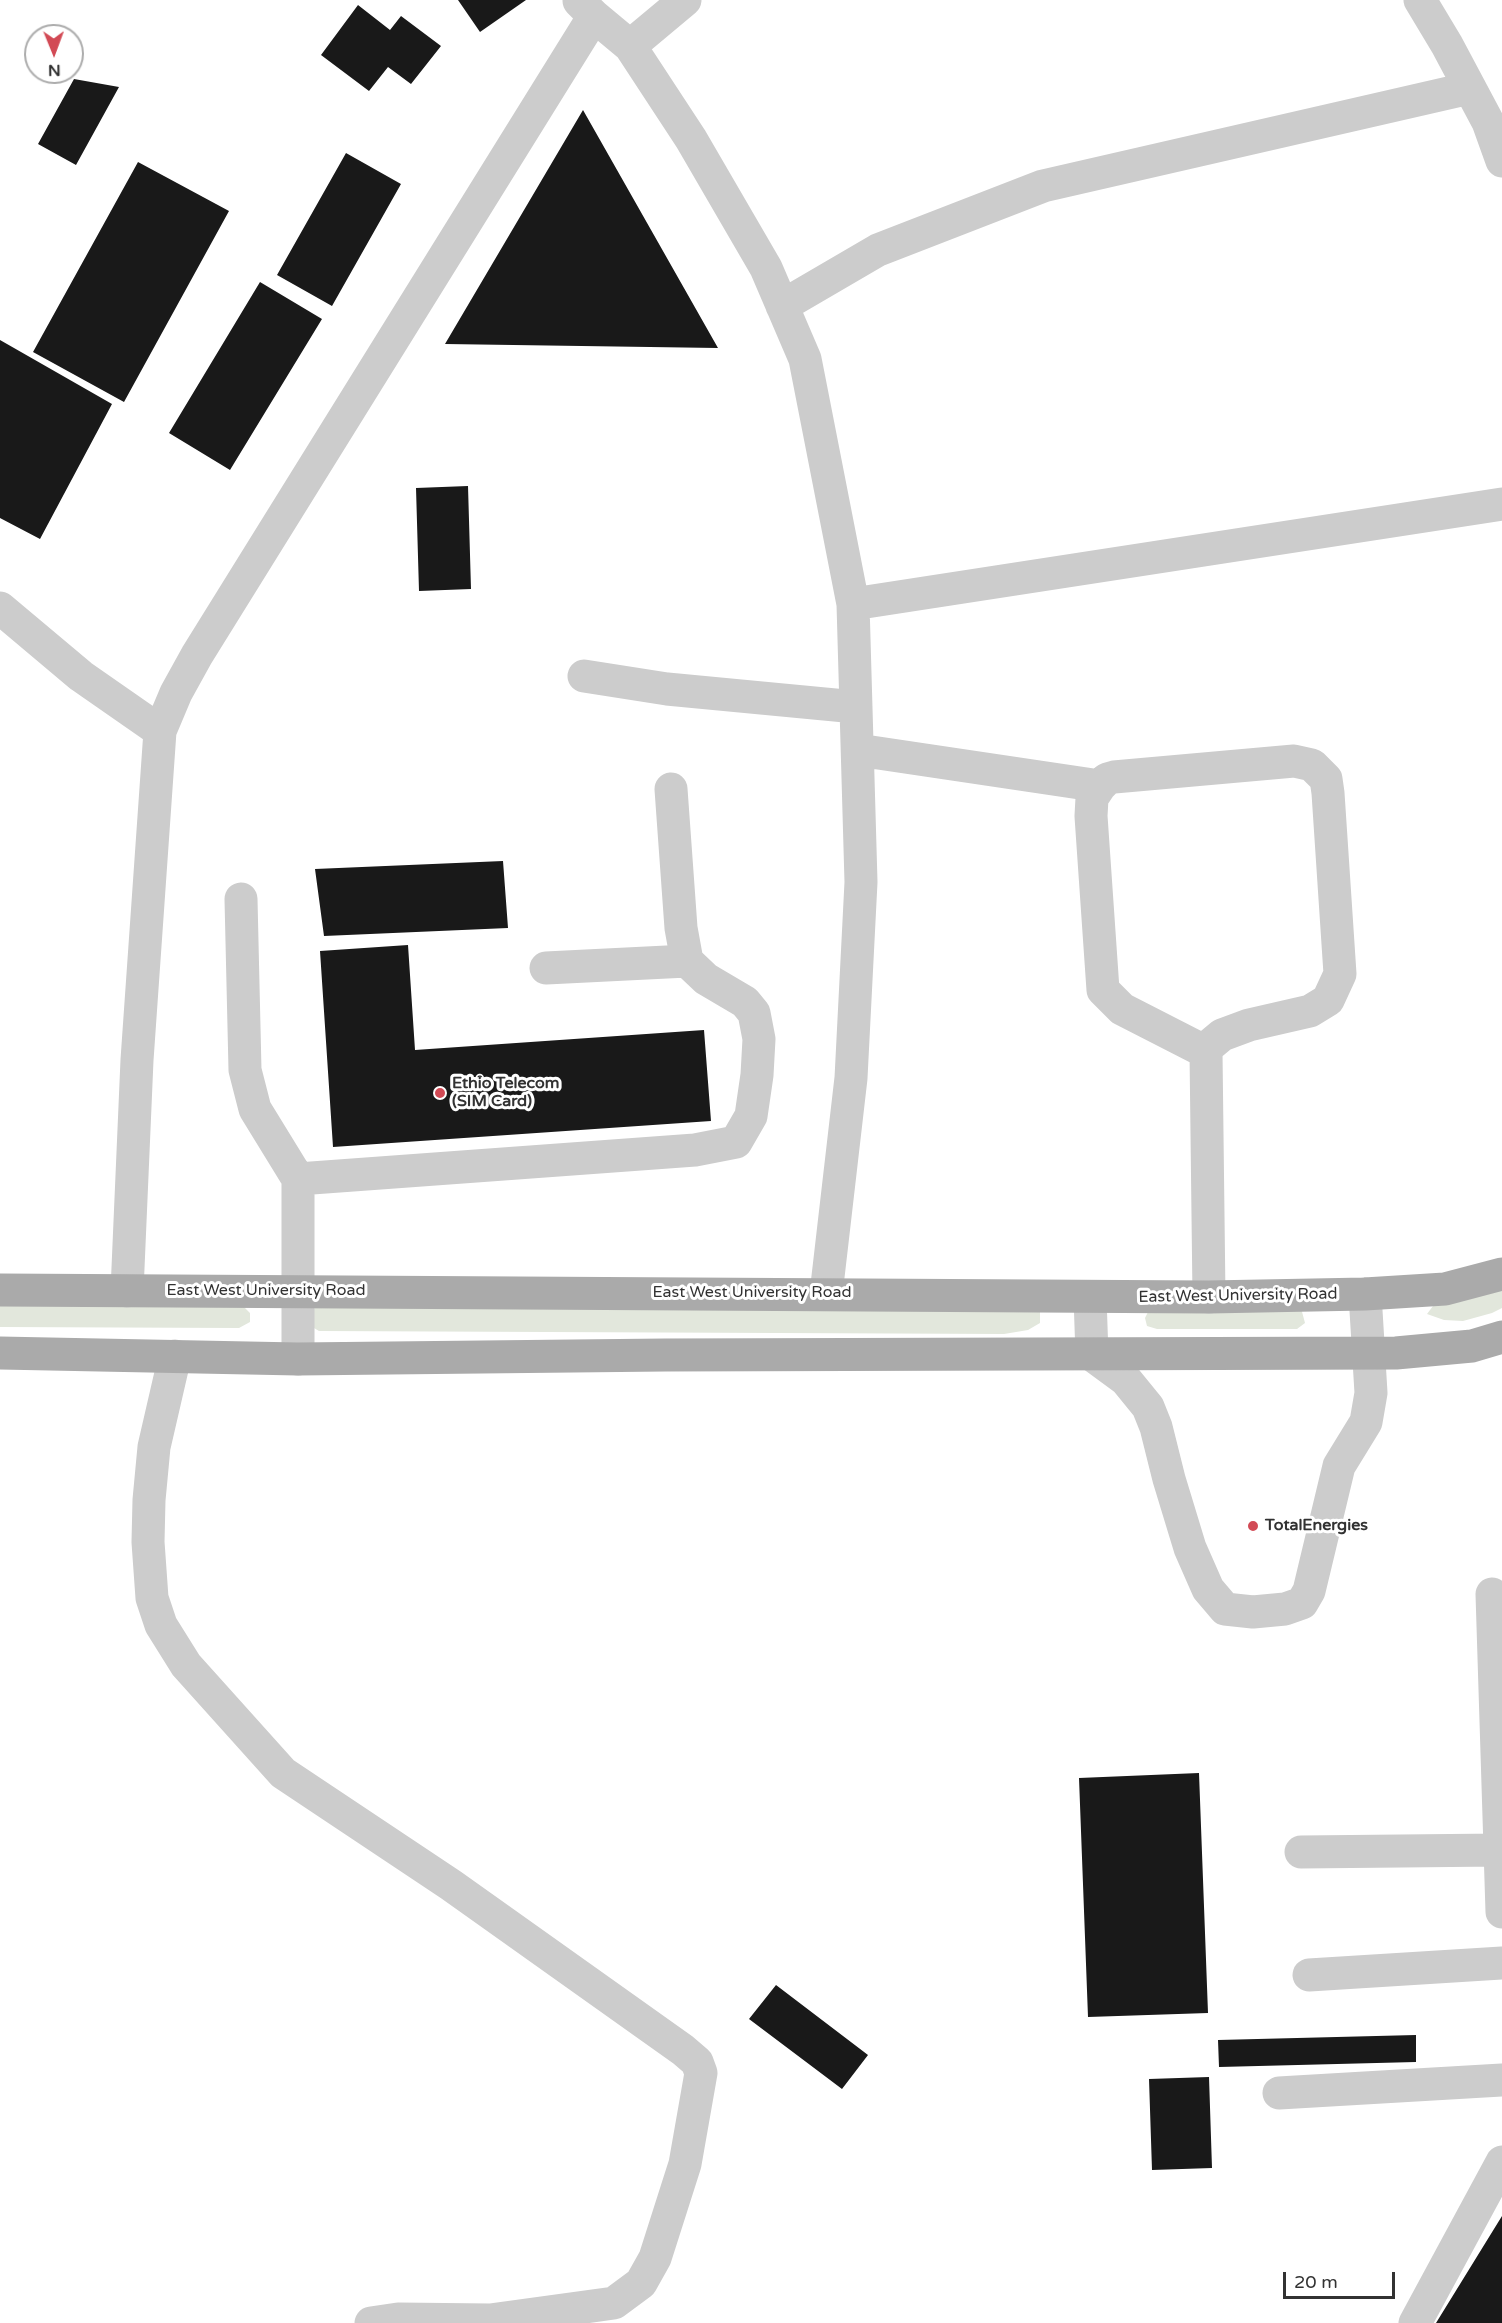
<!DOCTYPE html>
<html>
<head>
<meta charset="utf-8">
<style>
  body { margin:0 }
  #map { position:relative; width:1502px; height:2323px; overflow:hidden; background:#fff; font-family:"Varela Round",sans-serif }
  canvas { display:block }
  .north { position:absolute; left:24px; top:24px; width:60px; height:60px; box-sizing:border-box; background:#fff; border:2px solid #adadad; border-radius:50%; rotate:179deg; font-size:16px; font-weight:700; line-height:24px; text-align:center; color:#323232 }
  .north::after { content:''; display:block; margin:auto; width:21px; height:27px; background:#d24a55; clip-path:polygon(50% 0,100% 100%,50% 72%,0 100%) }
  .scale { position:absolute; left:1283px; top:2272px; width:112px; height:27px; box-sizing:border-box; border:3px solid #323232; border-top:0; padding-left:8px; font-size:18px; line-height:21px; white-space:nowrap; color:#323232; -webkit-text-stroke:4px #fff; paint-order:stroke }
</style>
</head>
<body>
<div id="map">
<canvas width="1502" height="2323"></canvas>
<div class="north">N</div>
<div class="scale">20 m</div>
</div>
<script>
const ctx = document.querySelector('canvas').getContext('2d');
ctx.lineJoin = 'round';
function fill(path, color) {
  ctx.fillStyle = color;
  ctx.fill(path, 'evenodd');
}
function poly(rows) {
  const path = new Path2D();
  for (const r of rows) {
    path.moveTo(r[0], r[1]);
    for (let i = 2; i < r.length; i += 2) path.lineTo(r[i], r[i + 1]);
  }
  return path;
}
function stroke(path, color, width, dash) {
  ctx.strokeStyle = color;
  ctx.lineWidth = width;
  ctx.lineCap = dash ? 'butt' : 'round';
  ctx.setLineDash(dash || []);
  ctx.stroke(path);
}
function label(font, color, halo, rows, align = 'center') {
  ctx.font = font + ' "Varela Round",sans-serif';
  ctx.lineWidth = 6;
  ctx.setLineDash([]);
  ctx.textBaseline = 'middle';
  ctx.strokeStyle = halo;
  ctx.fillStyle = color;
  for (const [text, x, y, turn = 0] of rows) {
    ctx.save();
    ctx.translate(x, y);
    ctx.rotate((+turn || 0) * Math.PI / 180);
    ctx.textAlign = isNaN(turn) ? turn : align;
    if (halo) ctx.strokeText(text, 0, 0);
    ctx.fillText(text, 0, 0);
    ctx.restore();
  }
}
fill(poly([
  [1502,1285,1502,1308,1492,1313,1463,1321,1444,1320,1427,1314,1433,1306],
  [0,1302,243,1306,250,1313,250,1322,239,1328,0,1327],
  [317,1306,1040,1308,1040,1323,1028,1330,1004,1334,319,1331,309,1325,309,1313],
  [1301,1308,1305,1323,1297,1329,1157,1329,1147,1326,1145,1318,1149,1310]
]), '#e2e7dc');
fill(poly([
  [458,0,526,0,480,32],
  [358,5,390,30,401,16,441,46,411,84,388,67,369,91,321,55],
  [74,79,119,87,76,165,38,144],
  [583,110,718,348,445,344],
  [346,153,401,184,332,306,277,275],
  [138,162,229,211,124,402,33,352],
  [260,282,322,319,230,470,169,433],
  [0,340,112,404,40,539,0,518],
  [468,486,471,589,419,591,416,488],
  [503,861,508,928,324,936,315,869],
  [408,945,415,1050,704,1030,711,1121,333,1147,320,951],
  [1199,1773,1208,2013,1088,2017,1079,1778],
  [776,1985,868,2055,842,2089,749,2019],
  [1416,2035,1416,2062,1219,2067,1218,2040],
  [1209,2077,1212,2168,1152,2170,1149,2079],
  [1502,2216,1502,2323,1436,2323]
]), '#191919');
stroke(poly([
  [1420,0,1447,45,1488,122,1502,161],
  [579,1,594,16,630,46,691,139,766,268,805,359,853,604,861,882,851,1078,826,1294],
  [630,46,685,0],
  [782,306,878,250,1043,186,1470,88],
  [853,604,1502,504],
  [0,608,81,676,160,731],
  [584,676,667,689,856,707],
  [858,750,1100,786],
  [241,899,245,1070,255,1109,298,1179,298,1359],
  [546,968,687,961],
  [1206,1052,1122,1009,1103,990,1091,816,1092,798,1100,786,1107,779,1114,777,1294,761,1312,765,1326,779,1328,793,1340,974,1328,1000,1310,1011,1249,1025,1222,1035,1210,1045,1206,1052,1209,1297],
  [298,1179,695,1150,736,1142,751,1116,757,1075,759,1039,754,1013,745,1002,706,979,687,961,681,928,671,789],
  [127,1291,137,1060,160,731,176,693,197,655,594,16],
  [1090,1297,1092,1355,1126,1380,1148,1407,1156,1427,1169,1479,1190,1548,1208,1589,1225,1609,1253,1612,1285,1609,1302,1603,1309,1591,1339,1466,1366,1422,1371,1393,1365,1294],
  [175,1356,154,1447,149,1500,148,1542,152,1598,161,1625,186,1665,283,1773,451,1885,683,2050,697,2062,701,2073,685,2164,655,2258,641,2283,614,2303,490,2320,398,2319,371,2323],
  [1492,1594,1502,1912],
  [1301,1852,1500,1850],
  [1309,1975,1502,1963],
  [1279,2093,1502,2080],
  [1415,2323,1502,2162]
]), '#ccc', 33);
stroke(poly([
  [0,1290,1209,1297,1365,1294,1445,1289,1502,1274],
  [0,1353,298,1359,665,1355,1396,1353,1472,1346,1502,1337]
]), '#aaa', 33);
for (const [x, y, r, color] of [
  [440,1093,6,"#d24a55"],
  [1253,1526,6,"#d24a55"]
]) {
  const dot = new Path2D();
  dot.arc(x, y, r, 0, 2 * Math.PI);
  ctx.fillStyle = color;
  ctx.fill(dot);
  stroke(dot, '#fff', 2);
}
label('bold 16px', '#323232', '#fff', [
  ["Ethio Telecom",452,1084],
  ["(SIM Card)",452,1102],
  ["TotalEnergies",1265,1526]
], 'left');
label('16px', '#323232', '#fff', [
  ["East West University Road",266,1291],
  ["East West University Road",752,1293],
  ["East West University Road",1238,1296,-1]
]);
</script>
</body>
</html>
